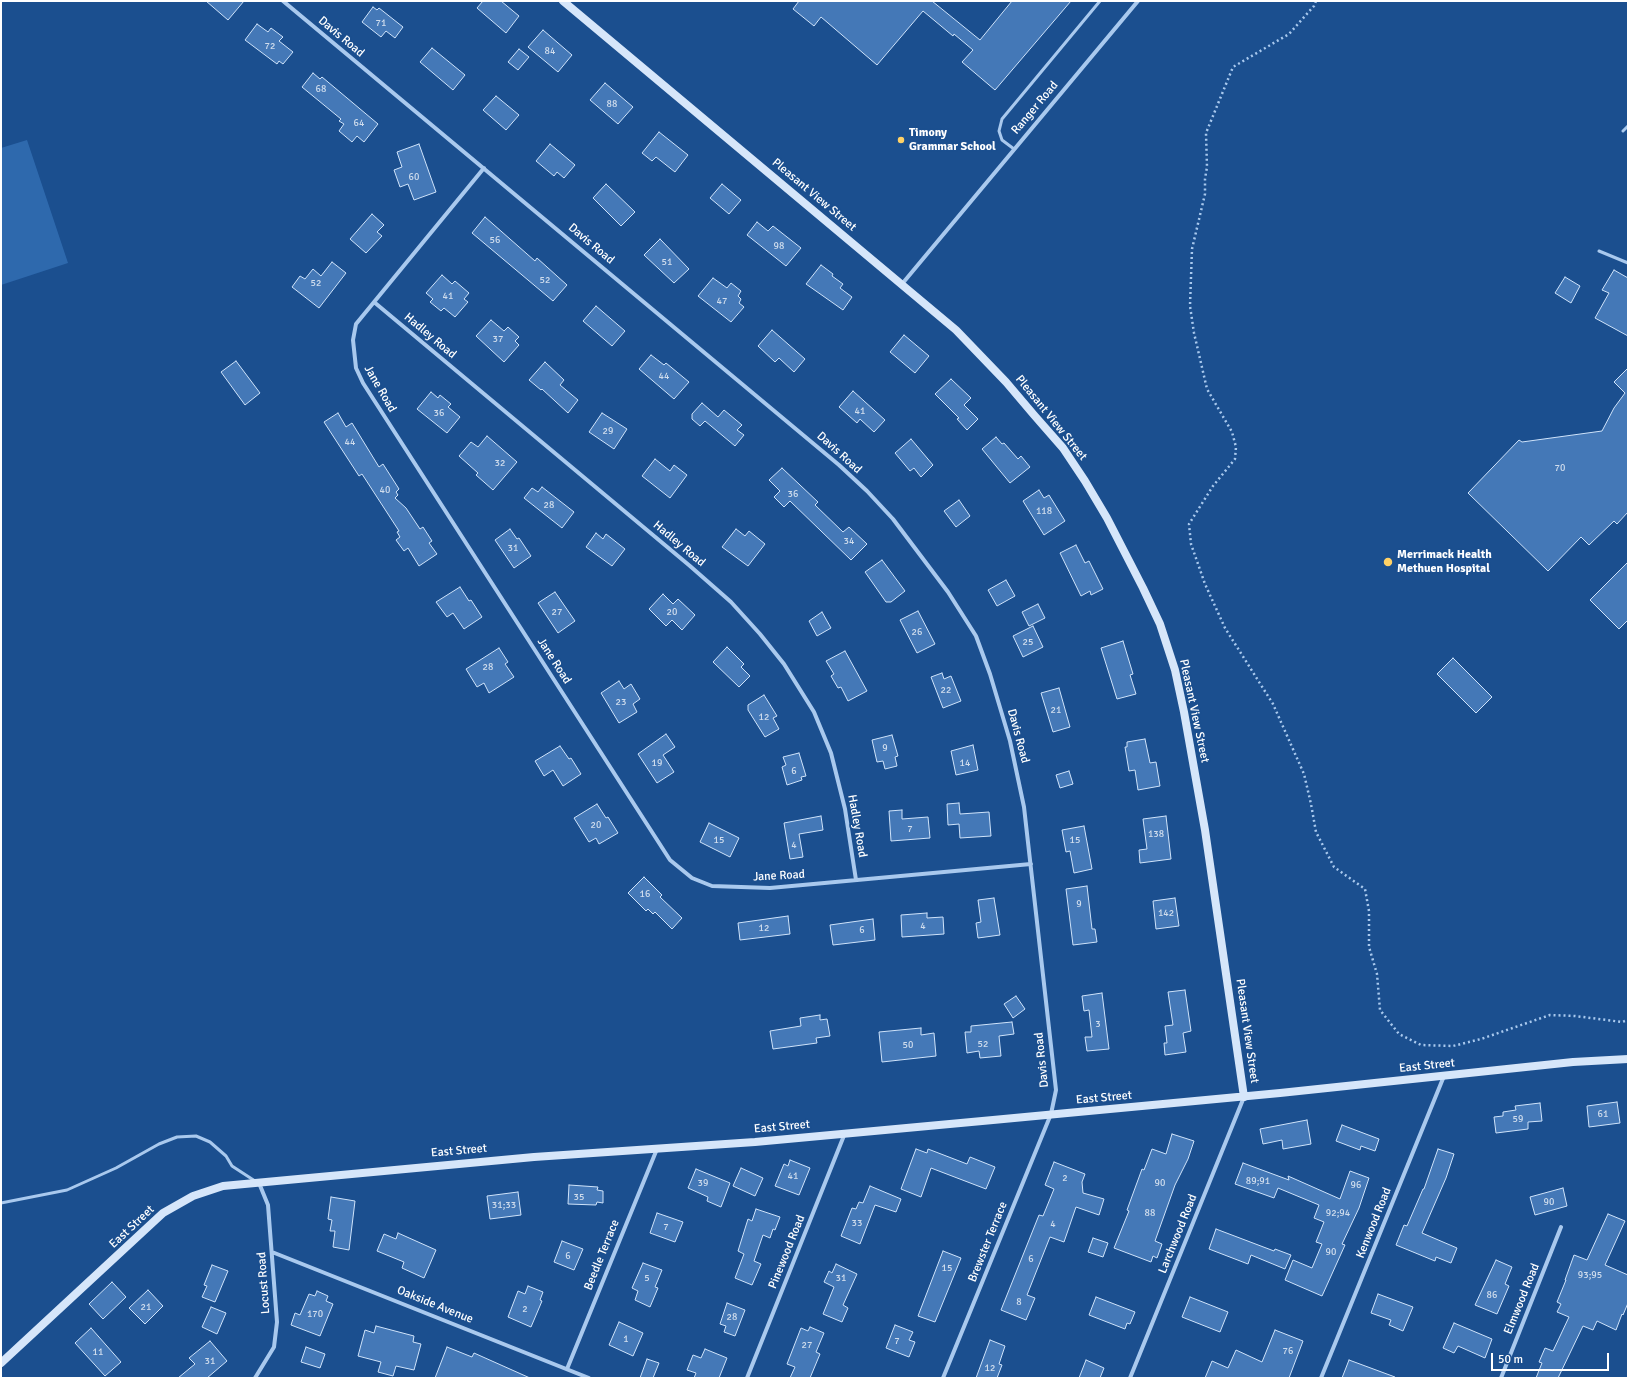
<!DOCTYPE html>
<html>
<head>
<meta charset="utf-8">
<style>
  body { margin:0 }
  #map { position:relative; width:1629px; height:1379px; overflow:hidden; background:#1b4f8f; font-family:Signika,sans-serif }
  canvas { display:block }
  .frame { position:absolute; inset:0; border:2px solid #fff; pointer-events:none }
  .scale { position:absolute; left:1491px; top:1353px; width:118px; height:18px; box-sizing:border-box; border:2px solid #fff; border-top:0; padding-left:5px; font-size:12px; line-height:14px; white-space:nowrap; color:#fff; -webkit-text-stroke:3px #1b4f8f; paint-order:stroke }
</style>
</head>
<body>
<div id="map">
<canvas width="1629" height="1379"></canvas>
<div class="frame"></div>
<div class="scale">50 m</div>
</div>
<script>
const ctx = document.querySelector('canvas').getContext('2d');
ctx.lineJoin = 'round';
function fill(path, color) {
  ctx.fillStyle = color;
  ctx.fill(path, 'evenodd');
}
function poly(rows) {
  const path = new Path2D();
  for (const r of rows) {
    path.moveTo(r[0], r[1]);
    for (let i = 2; i < r.length; i += 2) path.lineTo(r[i], r[i + 1]);
  }
  return path;
}
function stroke(path, color, width, dash) {
  ctx.strokeStyle = color;
  ctx.lineWidth = width;
  ctx.lineCap = dash ? 'butt' : 'round';
  ctx.setLineDash(dash || []);
  ctx.stroke(path);
}
function label(font, color, halo, rows, align = 'center') {
  ctx.font = font + ' Signika,sans-serif';
  ctx.lineWidth = 3.5;
  ctx.setLineDash([]);
  ctx.textBaseline = 'middle';
  ctx.strokeStyle = halo;
  ctx.fillStyle = color;
  for (const [text, x, y, turn = 0] of rows) {
    ctx.save();
    ctx.translate(x, y);
    ctx.rotate((+turn || 0) * Math.PI / 180);
    ctx.textAlign = isNaN(turn) ? turn : align;
    if (halo) ctx.strokeText(text, 0, 0);
    ctx.fillText(text, 0, 0);
    ctx.restore();
  }
}
fill(poly([
  [27,140,68,263,1,285,1,148]
]), '#2e69ad');
const building = poly([
  [206,1,244,1,228,20,206,1],
  [483,1,501,1,519,16,506,33,477,8,483,1],
  [799,1,932,1,980,40,1012,1,1071,1,995,90,962,62,973,50,954,34,953,36,923,11,877,65,821,17,814,26,793,9,799,1],
  [373,7,377,10,379,8,403,27,395,38,386,31,381,37,362,22,373,7],
  [257,24,268,32,271,28,283,37,279,41,293,52,283,64,279,61,277,64,245,40,257,24],
  [543,30,572,55,558,72,528,47,543,30],
  [432,48,465,75,453,90,420,62,432,48],
  [519,49,529,57,518,70,508,62,519,49],
  [313,73,320,79,322,77,378,124,364,142,357,136,352,142,339,131,344,124,339,121,341,119,302,87,313,73],
  [605,83,633,107,618,124,590,100,605,83],
  [496,96,519,115,506,130,483,110,496,96],
  [659,132,688,155,675,172,656,157,652,161,642,153,659,132],
  [419,144,436,192,414,200,408,184,400,187,394,170,402,167,397,152,419,144],
  [550,144,575,165,564,178,557,172,554,176,536,161,550,144],
  [606,184,635,212,621,226,593,198,606,184],
  [722,184,741,200,729,214,710,198,722,184],
  [372,214,384,225,377,232,382,236,366,253,350,239,372,214],
  [485,217,535,261,537,258,567,285,553,301,472,233,485,217],
  [757,222,768,231,773,226,801,248,786,266,747,235,757,222],
  [660,239,689,269,674,283,644,255,660,239],
  [332,262,346,273,319,308,292,287,300,276,305,279,313,269,321,276,332,262],
  [821,265,833,274,832,276,843,284,840,288,852,297,843,310,806,284,821,265],
  [1614,270,1628,278,1628,336,1595,318,1609,293,1602,290,1614,270],
  [442,275,452,284,455,281,469,293,464,299,468,302,455,317,444,308,441,311,430,302,433,299,426,293,442,275],
  [1565,277,1580,286,1571,303,1555,293,1565,277],
  [713,278,727,288,731,283,741,291,738,296,741,299,739,303,744,307,731,322,698,296,713,278],
  [596,306,625,331,612,346,583,321,596,306],
  [491,320,504,331,508,327,519,337,515,341,519,345,504,362,476,336,491,320],
  [772,330,805,359,794,372,779,358,775,362,758,346,772,330],
  [904,335,929,356,915,373,890,352,904,335],
  [651,355,664,365,666,363,689,382,674,399,639,369,651,355],
  [236,361,260,393,245,405,221,372,236,361],
  [545,362,564,380,560,385,578,400,568,413,542,389,541,390,529,380,545,362],
  [1628,368,1628,512,1617,524,1614,521,1589,545,1581,537,1548,571,1468,493,1519,440,1522,442,1602,431,1614,408,1625,393,1614,382,1628,368],
  [951,379,971,398,964,405,978,419,967,430,957,419,959,418,935,394,951,379],
  [853,391,885,420,874,432,860,419,857,423,839,407,853,391],
  [431,392,438,398,440,395,451,404,448,407,460,417,447,433,417,409,431,392],
  [702,403,718,417,724,410,742,425,737,430,744,435,735,446,705,421,700,426,692,419,692,414,702,403],
  [338,413,346,427,352,423,379,467,383,464,399,489,396,492,398,495,395,498,406,508,420,529,423,527,432,541,429,543,437,554,419,566,408,548,404,551,396,540,400,537,397,532,399,531,362,474,359,476,324,422,338,413],
  [602,413,627,429,614,449,589,432,602,413],
  [487,436,517,462,493,490,476,475,478,473,459,456,471,442,478,447,487,436],
  [996,437,1002,444,1004,443,1018,459,1021,456,1030,467,1010,483,982,449,996,437],
  [911,439,933,465,921,477,914,468,910,471,895,453,911,439],
  [655,459,670,471,674,465,687,475,670,498,642,476,655,459],
  [782,468,818,502,815,505,843,532,849,527,867,544,851,560,790,501,784,507,774,497,780,491,769,480,782,468],
  [542,487,574,512,562,528,524,498,532,488,538,492,542,487],
  [1039,490,1044,498,1049,495,1065,521,1044,535,1023,501,1039,490],
  [959,500,970,516,956,527,944,511,959,500],
  [510,529,517,539,519,538,531,556,514,568,495,540,510,529],
  [736,529,745,536,749,531,765,544,748,566,722,547,736,529],
  [596,533,603,539,606,534,625,549,612,566,586,547,596,533],
  [1076,545,1085,563,1089,561,1103,589,1091,595,1090,591,1081,596,1060,553,1076,545],
  [882,560,905,591,891,602,886,602,865,572,882,560],
  [1628,562,1628,620,1619,629,1590,600,1628,562],
  [1006,580,1015,596,997,606,988,590,1006,580],
  [460,587,469,601,471,600,482,617,464,629,453,613,447,617,436,602,460,587],
  [555,592,575,621,558,633,538,603,555,592],
  [663,594,673,604,678,599,695,615,682,630,672,620,666,626,649,609,663,594],
  [1038,604,1045,618,1029,626,1022,612,1038,604],
  [918,611,935,644,917,653,900,620,918,611],
  [822,612,831,628,817,636,809,621,822,612],
  [1033,626,1043,647,1023,657,1013,636,1033,626],
  [1123,641,1133,674,1130,675,1136,694,1117,699,1101,648,1123,641],
  [727,647,744,664,741,667,750,676,739,687,713,662,727,647],
  [499,648,508,662,505,664,514,677,489,693,484,683,477,687,466,669,499,648],
  [845,651,867,691,848,701,841,687,838,688,831,676,834,674,826,661,845,651],
  [1453,658,1492,697,1476,713,1437,674,1453,658],
  [942,673,944,679,951,676,961,701,943,708,931,677,942,673],
  [619,681,624,689,631,684,640,699,633,704,637,712,619,723,601,693,619,681],
  [1059,688,1070,727,1053,732,1041,693,1059,688],
  [764,695,777,716,773,718,779,729,765,737,748,710,748,705,764,695],
  [666,734,675,747,663,755,674,772,657,783,638,754,666,734],
  [892,735,898,756,895,757,897,766,885,769,883,761,877,762,872,740,892,735],
  [1145,739,1150,763,1156,762,1160,786,1138,790,1135,770,1129,771,1125,747,1127,747,1127,742,1145,739],
  [973,745,978,770,956,775,951,751,973,745],
  [560,746,569,759,571,758,581,774,563,786,553,770,544,776,535,761,560,746],
  [799,753,806,776,801,777,802,780,787,785,782,767,786,765,783,757,799,753],
  [1069,771,1073,784,1060,788,1056,775,1069,771],
  [959,803,960,814,989,812,991,836,960,838,959,824,948,825,947,804,959,803],
  [597,804,606,818,608,817,618,833,599,844,596,838,589,842,574,818,597,804],
  [902,810,902,819,928,817,930,838,891,841,889,811,902,810],
  [821,816,823,830,799,834,803,857,790,859,784,823,821,816],
  [1166,816,1171,859,1140,863,1139,850,1147,849,1143,819,1166,816],
  [709,823,739,838,730,857,700,842,709,823],
  [1084,826,1092,869,1074,873,1070,851,1066,852,1062,830,1084,826],
  [644,877,662,895,660,897,682,918,672,929,655,912,653,914,648,909,646,911,628,893,644,877],
  [1087,886,1092,929,1095,929,1097,942,1073,945,1066,889,1087,886],
  [994,898,1000,935,978,938,976,923,981,922,978,900,994,898],
  [1175,898,1179,926,1156,929,1153,901,1175,898],
  [927,913,927,918,943,917,944,934,902,937,901,915,927,913],
  [788,916,790,934,740,940,738,923,788,916],
  [873,919,875,940,833,945,830,925,873,919],
  [1185,990,1191,1031,1183,1033,1186,1052,1165,1055,1164,1043,1167,1043,1165,1026,1173,1025,1168,992,1185,990],
  [1102,993,1109,1049,1087,1051,1085,1037,1092,1037,1089,1010,1084,1011,1082,996,1102,993],
  [1016,996,1025,1009,1013,1018,1004,1004,1016,996],
  [820,1015,820,1020,827,1019,830,1036,816,1038,817,1043,773,1049,770,1031,801,1026,800,1018,820,1015],
  [1012,1022,1014,1034,999,1036,1001,1056,980,1058,979,1051,967,1053,965,1032,971,1032,971,1026,1012,1022],
  [921,1028,921,1035,934,1033,936,1056,882,1062,879,1032,921,1028],
  [1617,1102,1620,1123,1589,1127,1587,1106,1617,1102],
  [1540,1103,1542,1121,1528,1122,1528,1129,1496,1133,1494,1117,1503,1116,1503,1112,1516,1110,1515,1106,1540,1103],
  [1307,1120,1311,1144,1283,1149,1282,1140,1263,1144,1260,1129,1307,1120],
  [1342,1125,1379,1139,1375,1151,1361,1146,1360,1150,1336,1141,1342,1125],
  [1172,1134,1194,1141,1188,1159,1175,1185,1155,1241,1162,1244,1157,1258,1153,1256,1151,1262,1114,1248,1129,1211,1127,1210,1142,1169,1144,1170,1152,1149,1166,1154,1172,1134],
  [916,1149,927,1153,928,1149,967,1164,970,1157,995,1167,986,1189,931,1168,921,1197,901,1189,916,1149],
  [1438,1149,1454,1154,1446,1178,1422,1233,1457,1248,1451,1263,1436,1257,1435,1261,1396,1245,1404,1225,1407,1226,1423,1189,1424,1189,1438,1149],
  [790,1160,810,1168,799,1195,775,1186,784,1164,788,1166,790,1160],
  [1054,1162,1085,1174,1082,1182,1083,1193,1104,1199,1099,1215,1076,1207,1064,1242,1050,1237,1027,1295,1035,1298,1026,1320,1001,1310,1039,1215,1043,1216,1054,1189,1045,1185,1054,1162],
  [1243,1163,1289,1180,1288,1176,1340,1199,1350,1171,1369,1178,1359,1208,1342,1244,1345,1245,1322,1296,1285,1280,1293,1260,1312,1268,1322,1244,1316,1242,1324,1222,1314,1218,1319,1205,1278,1188,1274,1198,1235,1184,1243,1163],
  [741,1168,763,1178,755,1196,733,1186,741,1168],
  [696,1169,730,1183,721,1207,707,1201,708,1197,688,1188,696,1169],
  [569,1185,598,1187,597,1190,603,1191,603,1203,597,1202,596,1205,568,1204,569,1185],
  [870,1186,901,1199,896,1212,875,1205,860,1244,841,1236,852,1208,856,1209,859,1202,863,1203,870,1186],
  [1563,1188,1567,1206,1535,1215,1530,1197,1563,1188],
  [518,1192,521,1215,490,1219,487,1196,518,1192],
  [331,1197,355,1201,349,1250,333,1247,335,1231,330,1231,332,1220,328,1219,331,1197],
  [756,1209,780,1217,775,1230,773,1229,770,1238,763,1235,754,1261,761,1264,752,1285,735,1278,744,1254,738,1251,748,1219,752,1221,756,1209],
  [657,1213,683,1222,675,1242,650,1233,657,1213],
  [1608,1214,1625,1221,1605,1265,1628,1275,1628,1303,1623,1315,1622,1314,1616,1330,1597,1321,1593,1330,1583,1326,1558,1378,1536,1378,1542,1363,1539,1362,1545,1348,1553,1351,1569,1317,1557,1312,1561,1304,1557,1302,1566,1280,1565,1280,1574,1255,1587,1260,1608,1214],
  [1216,1229,1274,1251,1275,1249,1291,1255,1285,1269,1251,1255,1248,1264,1209,1249,1216,1229],
  [398,1233,436,1250,424,1278,402,1268,404,1262,377,1251,384,1234,396,1239,398,1233],
  [1093,1238,1108,1243,1103,1257,1088,1252,1093,1238],
  [562,1241,583,1249,574,1270,554,1262,562,1241],
  [943,1251,961,1258,935,1322,918,1316,943,1251],
  [1496,1260,1512,1267,1505,1284,1509,1286,1497,1314,1475,1305,1496,1260],
  [643,1263,662,1270,655,1287,658,1288,650,1307,635,1300,638,1291,632,1288,643,1263],
  [836,1264,857,1274,843,1305,848,1308,842,1322,823,1314,834,1287,824,1282,829,1271,832,1273,836,1264],
  [212,1265,228,1271,215,1302,202,1297,207,1286,204,1285,212,1265],
  [112,1282,126,1297,103,1319,89,1304,112,1282],
  [528,1286,543,1292,540,1300,542,1301,531,1327,508,1317,518,1291,525,1294,528,1286],
  [148,1290,163,1306,145,1324,129,1308,148,1290],
  [317,1291,328,1296,326,1301,333,1304,320,1336,291,1325,295,1313,300,1315,309,1294,315,1296,317,1291],
  [1378,1294,1413,1307,1403,1331,1389,1325,1391,1320,1371,1313,1378,1294],
  [1096,1297,1135,1312,1130,1324,1127,1323,1125,1329,1089,1315,1096,1297],
  [1190,1297,1228,1312,1220,1332,1182,1317,1190,1297],
  [727,1303,745,1310,735,1336,724,1332,726,1326,720,1324,727,1303],
  [211,1307,226,1313,217,1334,202,1327,211,1307],
  [619,1322,643,1333,633,1356,609,1345,619,1322],
  [1454,1323,1492,1339,1485,1358,1458,1346,1454,1353,1443,1348,1454,1323],
  [895,1325,913,1332,909,1340,915,1342,909,1357,886,1348,895,1325],
  [376,1326,414,1336,413,1342,421,1344,414,1370,396,1366,393,1376,378,1372,381,1362,358,1356,365,1330,374,1333,376,1326],
  [810,1327,824,1333,816,1352,820,1354,810,1378,790,1378,795,1367,787,1364,801,1328,808,1331,810,1327],
  [91,1328,121,1362,105,1376,75,1343,91,1328],
  [1275,1330,1303,1341,1289,1378,1205,1378,1212,1361,1228,1368,1236,1350,1262,1362,1275,1330],
  [990,1340,1005,1346,999,1364,1002,1365,997,1378,976,1378,990,1340],
  [210,1341,227,1361,207,1378,178,1378,195,1364,189,1358,210,1341],
  [306,1347,325,1354,320,1368,301,1362,306,1347],
  [447,1347,472,1357,474,1353,530,1378,435,1378,447,1347],
  [705,1349,727,1358,719,1378,694,1378,696,1373,687,1370,693,1355,701,1358,705,1349],
  [647,1359,659,1363,653,1378,640,1378,647,1359],
  [1086,1360,1104,1368,1100,1378,1079,1378,1086,1360],
  [1349,1360,1395,1377,1395,1378,1342,1378,1349,1360]
]);
fill(building, '#4478b7');
stroke(building, '#cfe3fa', 1);
stroke(poly([
  [1316,1,1314,6,1289,34,1233,67,1206,133,1207,167,1205,179,1205,194,1192,249,1190,306,1194,333,1207,389,1232,432,1236,447,1235,459,1213,486,1189,524,1191,544,1205,584,1225,628,1273,704,1304,774,1311,804,1316,832,1334,867,1365,889,1369,911,1369,947,1377,974,1380,1010,1399,1034,1421,1045,1453,1046,1481,1039,1550,1015,1575,1016,1622,1022,1628,1020]
]), '#a9c9ee', 2.5, [2, 3]);
stroke(poly([
  [1623,131,1628,126],
  [1014,149,1002,140,999,131,1002,119,1100,1],
  [1599,251,1628,263],
  [1,1203,67,1190,116,1168,159,1144,177,1137,196,1136,210,1142,226,1156,232,1166,255,1181]
]), '#a9c9ee', 3);
stroke(poly([
  [283,1,839,465,867,491,893,519,948,592,976,636,990,674,1010,741,1024,807,1056,1090,1051,1114,943,1378],
  [484,168,356,324,353,340,356,368,363,383,670,860,692,878,712,886,770,888,1031,864],
  [902,284,1138,1],
  [374,302,690,566,731,602,760,634,784,664,814,712,831,753,845,809,856,880],
  [272,1252,589,1378],
  [567,1369,657,1149],
  [255,1378,274,1347,277,1322,268,1205,259,1183],
  [747,1378,845,1133],
  [1130,1378,1244,1097],
  [1321,1378,1444,1076],
  [1501,1378,1561,1227]
]), '#a9c9ee', 4);
stroke(poly([
  [563,1,956,330,1006,382,1034,415,1063,448,1085,481,1107,518,1143,588,1160,624,1175,670,1184,712,1205,830,1244,1097],
  [1,1363,163,1213,193,1196,223,1186,534,1157,755,1142,993,1120,1280,1093,1573,1062,1628,1059]
]), '#d6e6fa', 8);
for (const [x, y, r, color] of [
  [901,140,4,"#ffd166"],
  [1388,562,5,"#ffd166"]
]) {
  const dot = new Path2D();
  dot.arc(x, y, r, 0, 2 * Math.PI);
  ctx.fillStyle = color;
  ctx.fill(dot);
  stroke(dot, '#1b4f8f', 1.5);
}
label('10px', '#d0dded', null, [
  ["71",381,23],
  ["72",270,46],
  ["84",550,51],
  ["68",321,89],
  ["88",612,104],
  ["64",359,123],
  ["60",414,177],
  ["56",495,240],
  ["98",779,246],
  ["51",667,262],
  ["52",545,280],
  ["52",316,283],
  ["41",448,296],
  ["47",722,301],
  ["37",498,339],
  ["44",664,376],
  ["41",860,411],
  ["36",439,413],
  ["29",608,431],
  ["44",350,442],
  ["32",500,463],
  ["70",1560,468],
  ["40",385,490],
  ["36",793,494],
  ["28",549,505],
  ["118",1044,511],
  ["34",849,541],
  ["31",513,548],
  ["27",557,612],
  ["20",672,612],
  ["26",917,632],
  ["25",1028,642],
  ["28",488,667],
  ["22",946,690],
  ["23",621,702],
  ["21",1056,710],
  ["12",764,717],
  ["9",885,748],
  ["19",657,763],
  ["14",965,763],
  ["6",794,771],
  ["20",596,825],
  ["7",910,829],
  ["138",1156,834],
  ["15",719,840],
  ["15",1075,840],
  ["4",794,845],
  ["16",645,894],
  ["9",1079,904],
  ["142",1166,913],
  ["4",923,926],
  ["12",764,928],
  ["6",862,930],
  ["3",1098,1024],
  ["52",983,1044],
  ["50",908,1045],
  ["61",1603,1114],
  ["59",1518,1119],
  ["41",793,1176],
  ["2",1065,1178],
  ["89;91",1258,1181],
  ["39",703,1183],
  ["90",1160,1183],
  ["96",1356,1185],
  ["35",579,1197],
  ["90",1549,1202],
  ["31;33",504,1205],
  ["88",1150,1213],
  ["92;94",1338,1213],
  ["33",857,1223],
  ["4",1053,1224],
  ["7",666,1227],
  ["90",1331,1252],
  ["6",568,1256],
  ["6",1031,1259],
  ["15",947,1268],
  ["93;95",1590,1275],
  ["5",647,1278],
  ["31",841,1278],
  ["86",1492,1295],
  ["8",1019,1302],
  ["21",146,1307],
  ["2",525,1309],
  ["170",315,1314],
  ["28",732,1317],
  ["1",626,1339],
  ["7",897,1341],
  ["27",807,1345],
  ["76",1288,1351],
  ["11",98,1352],
  ["31",210,1361],
  ["12",990,1368]
]);
label('12px', '#fff', '#1b4f8f', [
  ["Davis Road",341,37,40],
  ["Ranger Road",1035,108,-50],
  ["Pleasant View Street",814,195,40],
  ["Davis Road",591,244,40],
  ["Hadley Road",430,336,40],
  ["Jane Road",380,389,60],
  ["Pleasant View Street",1051,418,51],
  ["Davis Road",839,453,42],
  ["Hadley Road",679,544,40],
  ["Jane Road",554,661,57],
  ["Pleasant View Street",1194,711,78],
  ["Davis Road",1018,736,75],
  ["Hadley Road",857,826,80],
  ["Jane Road",779,876,-3],
  ["Pleasant View Street",1247,1031,82],
  ["Davis Road",1042,1060,-96],
  ["East Street",1427,1066,-6],
  ["East Street",1104,1098,-5],
  ["East Street",782,1127,-5],
  ["East Street",459,1151,-5],
  ["Kenwood Road",1374,1223,-68],
  ["East Street",132,1227,-43],
  ["Larchwood Road",1178,1234,-68],
  ["Brewster Terrace",988,1242,-68],
  ["Pinewood Road",787,1252,-68],
  ["Beedle Terrace",602,1255,-68],
  ["Locust Road",264,1283,-94],
  ["Elmwood Road",1522,1299,-68],
  ["Oakside Avenue",435,1305,22]
]);
label('bold 12px', '#fff', '#1b4f8f', [
  ["Timony",909,133],
  ["Grammar School",909,147],
  ["Merrimack Health",1397,555],
  ["Methuen Hospital",1397,569]
], 'left');
</script>
</body>
</html>
